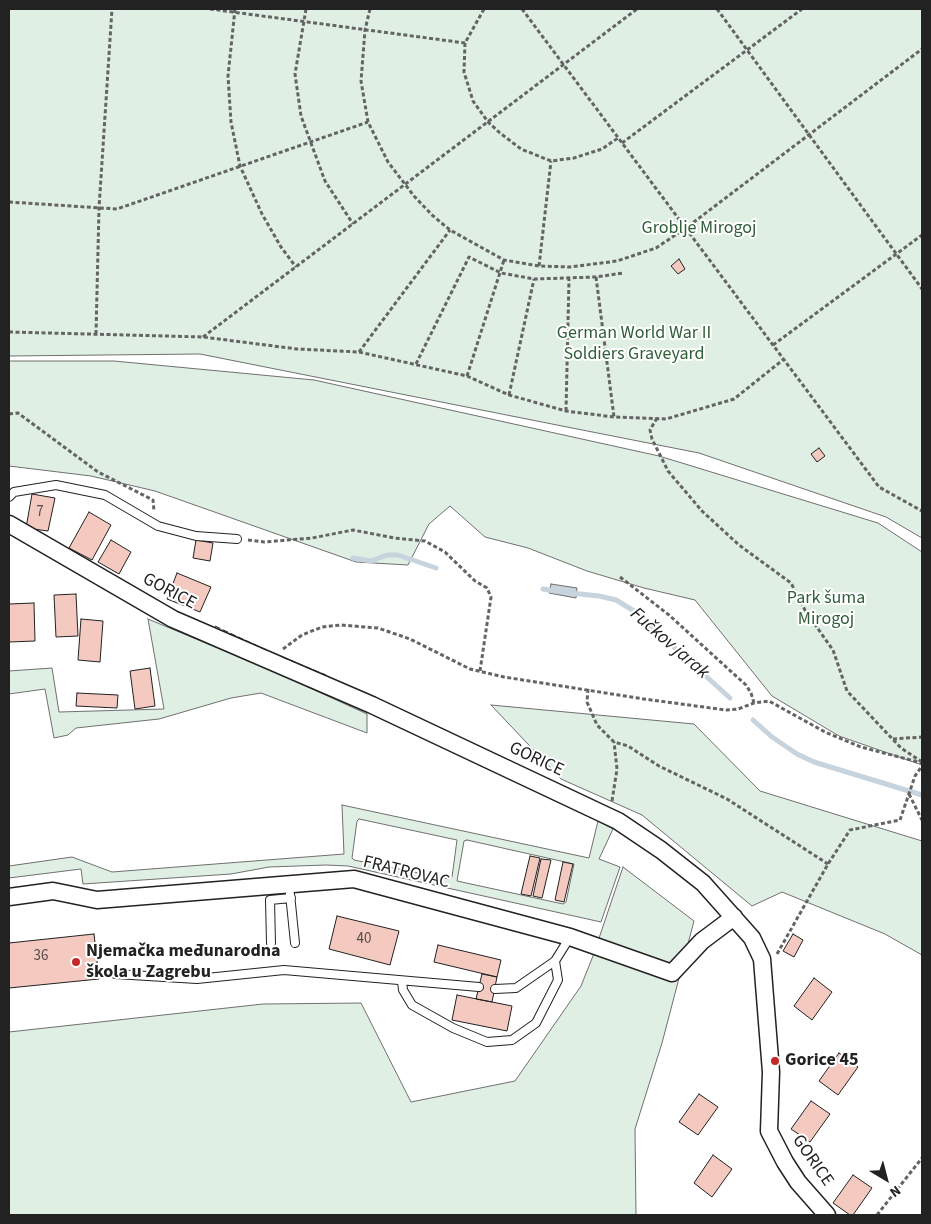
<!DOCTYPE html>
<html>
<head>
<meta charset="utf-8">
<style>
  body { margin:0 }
  #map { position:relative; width:931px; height:1224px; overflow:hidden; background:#fff; font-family:"Source Sans 3",sans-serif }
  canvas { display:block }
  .frame { position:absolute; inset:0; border:10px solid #222; pointer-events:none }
  .north { position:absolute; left:861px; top:1154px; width:50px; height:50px; -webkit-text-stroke:4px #fff; paint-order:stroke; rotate:143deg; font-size:14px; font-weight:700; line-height:20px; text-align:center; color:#222 }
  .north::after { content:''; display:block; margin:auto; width:18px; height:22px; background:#222; clip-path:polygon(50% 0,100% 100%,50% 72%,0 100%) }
</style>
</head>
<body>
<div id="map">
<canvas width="931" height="1224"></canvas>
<div class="frame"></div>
<div class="north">N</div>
</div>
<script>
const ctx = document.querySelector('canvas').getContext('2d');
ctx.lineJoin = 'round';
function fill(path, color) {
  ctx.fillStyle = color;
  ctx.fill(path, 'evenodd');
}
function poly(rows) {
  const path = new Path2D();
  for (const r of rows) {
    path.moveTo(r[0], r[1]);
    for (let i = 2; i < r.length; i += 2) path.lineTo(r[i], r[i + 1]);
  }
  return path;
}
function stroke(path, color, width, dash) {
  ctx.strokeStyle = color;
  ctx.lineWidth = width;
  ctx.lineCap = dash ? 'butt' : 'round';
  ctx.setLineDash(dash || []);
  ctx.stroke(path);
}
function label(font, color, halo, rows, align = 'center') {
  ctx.font = font + ' "Source Sans 3",sans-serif';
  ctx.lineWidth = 4;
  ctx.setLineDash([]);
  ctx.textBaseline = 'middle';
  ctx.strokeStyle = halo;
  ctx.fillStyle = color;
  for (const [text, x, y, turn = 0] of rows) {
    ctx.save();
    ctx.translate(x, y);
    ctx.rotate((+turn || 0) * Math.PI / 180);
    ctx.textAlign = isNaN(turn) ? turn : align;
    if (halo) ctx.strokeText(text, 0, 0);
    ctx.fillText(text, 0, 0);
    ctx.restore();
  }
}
const green = poly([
  [9,9,922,9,922,538,886,517,699,453,567,427,200,354,9,356,9,9],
  [9,361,114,361,314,380,659,456,878,523,922,552,922,765,839,736,772,696,695,600,644,588,587,571,528,548,485,537,450,506,429,524,408,565,356,562,155,491,91,476,9,466,9,361],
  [148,619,273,671,367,714,367,733,261,693,231,698,159,719,76,728,68,735,54,738,45,689,9,694,9,671,52,668,59,712,164,709,148,619],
  [491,705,694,724,760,791,922,841,922,955,885,934,782,892,752,906,642,815,561,779,491,705],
  [342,805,589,858,598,821,613,829,599,859,620,867,601,922,348,866,326,865,269,867,231,874,83,884,81,869,9,878,9,866,72,857,112,872,344,854,342,805],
  [359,819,457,840,452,877,449,879,354,860,352,858,357,821,359,819],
  [467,840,574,864,566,902,563,904,457,881,464,841,467,840],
  [623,867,694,921,662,1043,635,1129,636,1215,9,1215,9,1032,263,1004,361,1003,411,1102,515,1081,581,986,593,956,623,867]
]);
fill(green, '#e0efe3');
stroke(green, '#6f6f6f', 1);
const water = poly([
  [551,584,577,588,576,598,549,593,551,584]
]);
fill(water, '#c7d3dd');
stroke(water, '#6f6f6f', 1);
stroke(poly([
  [353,558,371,561,387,555,398,555,436,568],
  [543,589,555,591],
  [571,593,599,596,616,600,634,611,730,698],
  [753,720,772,737,797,754,814,762,922,795]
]), '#c7d3dd', 5);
const building = poly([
  [679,259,685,269,678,274,671,266,679,259],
  [819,448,825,456,817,462,811,454,819,448],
  [32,494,55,498,48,531,26,528,32,494],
  [89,512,111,525,92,560,69,548,89,512],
  [111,540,131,552,119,574,98,562,111,540],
  [196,540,213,543,210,561,193,558,196,540],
  [177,573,211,587,200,612,167,599,177,573],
  [76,594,78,636,56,637,54,595,76,594],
  [34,603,35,641,9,642,9,604,34,603],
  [81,619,103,621,100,662,78,660,81,619],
  [150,668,155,706,135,709,130,671,150,668],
  [77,693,118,695,117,708,76,706,77,693],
  [530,856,540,858,531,896,521,894,530,856],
  [541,859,551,860,542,898,533,896,541,859],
  [563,862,573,864,564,902,555,900,563,862],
  [337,916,399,931,390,965,329,949,337,916],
  [94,934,99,979,9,988,9,943,94,934],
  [793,934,803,940,794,957,783,951,793,934],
  [438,945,501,960,497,977,434,962,438,945],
  [482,974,497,977,492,1002,476,999,482,974],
  [814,978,832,992,812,1020,794,1006,814,978],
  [457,995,512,1006,507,1031,452,1020,457,995],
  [839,1053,858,1067,838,1095,819,1081,839,1053],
  [699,1094,718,1107,698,1135,679,1122,699,1094],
  [811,1101,830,1114,810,1142,791,1129,811,1101],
  [713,1155,732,1169,712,1197,694,1183,713,1155],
  [853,1175,872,1188,853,1215,850,1215,833,1203,853,1175]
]);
fill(building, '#f3c9c0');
stroke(building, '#222', 1);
const lane = poly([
  [9,497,14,492,56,485,105,495,158,526,196,536,237,539],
  [290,894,295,943],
  [271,943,270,900,291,898],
  [115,974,197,979,284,970,479,987],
  [402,981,403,990,412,1005,453,1028,487,1042,512,1040,536,1023,558,980,555,961],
  [495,989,516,988,555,961,570,937]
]);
const street = poly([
  [9,524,173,619,372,705,618,821,661,850,703,883,752,938,762,959,771,1072,769,1131,785,1162,798,1182,827,1215],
  [9,897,53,891,97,900,354,879,570,937,672,973,702,941,734,917]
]);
stroke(lane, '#222', 10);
stroke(street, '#222', 19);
stroke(poly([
  [210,9,465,43],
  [235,9,228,76,231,122,240,166,262,214,281,247,296,267],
  [306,9,295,74,301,116,325,181,353,224],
  [370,9,365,30,361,81,368,122,388,162,414,196,432,215,450,230,504,260,539,266,570,267,617,261,656,248,686,228,922,49],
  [484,9,465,43,464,72,473,101,488,122,500,133,521,149,551,161,574,158,602,149,618,138],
  [522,9,879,487,922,511],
  [717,9,922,289],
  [622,143,802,9],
  [9,202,117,209,368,122],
  [539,266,551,161],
  [596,277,614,417],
  [9,332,203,337,297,349,359,352,467,376,509,395,566,411,614,417,666,419,734,399,784,359],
  [96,334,99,208,112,9],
  [203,337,637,9],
  [773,345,922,235],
  [359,352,450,230],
  [416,364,469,257,501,273,534,279,596,277,623,273],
  [467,376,504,260],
  [509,395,534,279],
  [566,411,569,279],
  [9,414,18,413,98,472,153,500,154,511],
  [657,418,650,430,652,439,668,471,702,511,739,545,791,583,806,612,833,650,847,691,901,748,922,762],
  [248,540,264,542,312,538,353,530,394,538,425,541,445,552,475,581,487,588,491,597,480,671],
  [620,577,669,615,725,666,746,685,751,693,754,703],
  [283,649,302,635,322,627,341,625,378,628,410,639,470,669,504,677,644,699,726,710,738,709,754,703,769,701,825,732,861,747,922,763],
  [588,689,587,702,597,725,614,742,628,746,659,766,727,799,828,864],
  [893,739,922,737],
  [909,794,922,820],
  [612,801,617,769,614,742],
  [777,954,828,864,850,830,900,820,915,776,922,766],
  [877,1215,922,1158]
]), '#646464', 3, [4, 2.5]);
stroke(lane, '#fff', 8);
stroke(street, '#fff', 16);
stroke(poly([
  [215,626,266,650],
  [282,657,326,675]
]), '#222', 1, [6, 2.5]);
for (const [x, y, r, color] of [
  [76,962,5,"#c62828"],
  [775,1061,5,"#c62828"]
]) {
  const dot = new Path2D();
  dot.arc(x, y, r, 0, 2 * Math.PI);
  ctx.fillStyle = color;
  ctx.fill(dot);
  stroke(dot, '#fff', 2);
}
label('15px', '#564c4a', null, [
  ["7",40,513],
  ["40",364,940],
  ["36",41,957]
]);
label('18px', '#2f5e38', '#fff', [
  ["Groblje Mirogoj",699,229],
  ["German World War II",634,334],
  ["Soldiers Graveyard",634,355],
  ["Park šuma",826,599],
  ["Mirogoj",826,620]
]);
label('18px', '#222', '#fff', [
  ["GORICE",169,592,28],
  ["GORICE",536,760,25],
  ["FRATROVAC",406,873,14],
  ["GORICE",812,1161,55]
]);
label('bold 18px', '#222', '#fff', [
  ["Njemačka međunarodna",86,952],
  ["škola u Zagrebu",86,973],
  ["Gorice 45",785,1061]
], 'left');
label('italic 19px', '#222', '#fff', [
  ["Fučkov jarak",669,644,41]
]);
</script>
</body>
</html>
